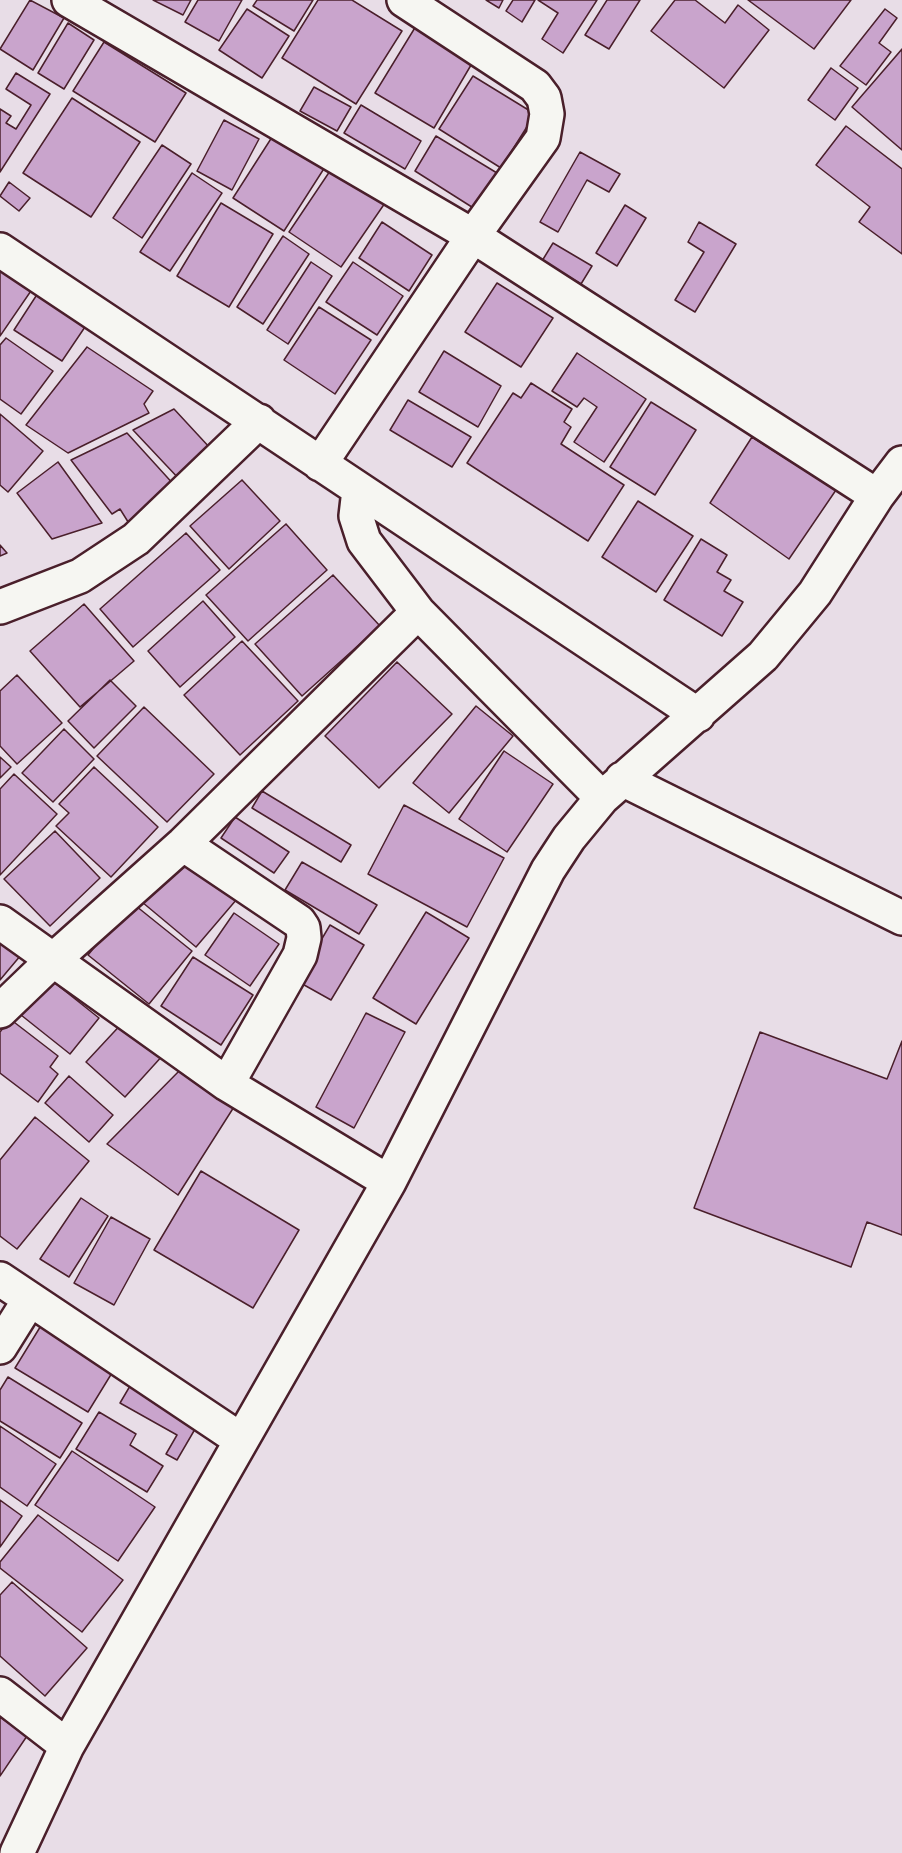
<!DOCTYPE html>
<html>
<head>
<meta charset="utf-8">
<style>
  body { margin:0 }
  canvas { display:block; background:#e8dde7 }
</style>
</head>
<body>
<canvas width="902" height="1853"></canvas>
<script>
const ctx = document.querySelector('canvas').getContext('2d');
ctx.lineJoin = 'round';
function fill(path, color) {
  ctx.fillStyle = color;
  ctx.fill(path, 'evenodd');
}
function poly(rows) {
  const path = new Path2D();
  for (const r of rows) {
    path.moveTo(r[0], r[1]);
    for (let i = 2; i < r.length; i += 2) path.lineTo(r[i], r[i + 1]);
  }
  return path;
}
function stroke(path, color, width, dash) {
  ctx.strokeStyle = color;
  ctx.lineWidth = width;
  ctx.lineCap = dash ? 'butt' : 'round';
  ctx.setLineDash(dash || []);
  ctx.stroke(path);
}
const building = poly([
  [30,0,64,18,33,70,0,49,30,0],
  [153,0,191,0,183,15,153,0],
  [198,0,242,0,219,41,185,22,198,0],
  [257,0,313,0,294,31,253,6,257,0],
  [318,0,352,0,402,31,356,104,282,58,318,0],
  [486,0,503,0,499,8,486,0],
  [513,0,535,0,522,22,506,11,513,0],
  [538,0,597,0,563,53,542,39,558,13,538,0],
  [607,0,640,0,609,49,585,35,607,0],
  [675,0,695,0,725,23,738,5,769,30,724,88,651,31,675,0],
  [748,0,851,0,814,49,748,0],
  [247,9,289,36,262,78,219,50,247,9],
  [885,9,897,18,879,43,891,52,866,85,840,66,885,9],
  [68,23,94,40,64,89,38,73,68,23],
  [416,26,474,60,434,128,375,93,416,26],
  [104,42,186,93,155,142,73,91,104,42],
  [902,49,902,150,852,107,902,49],
  [831,68,858,88,835,120,808,100,831,68],
  [16,73,50,94,0,172,0,109,11,116,6,123,16,129,31,105,6,89,16,73],
  [473,76,535,114,501,168,439,129,473,76],
  [314,87,351,107,337,131,300,111,314,87],
  [72,98,140,142,91,217,23,173,72,98],
  [361,105,421,141,405,169,344,133,361,105],
  [224,120,259,139,232,190,197,171,224,120],
  [846,126,902,169,902,254,859,222,870,207,816,165,846,126],
  [274,134,325,167,284,231,233,198,274,134],
  [436,136,497,173,475,209,415,171,436,136],
  [162,145,191,164,142,238,113,218,162,145],
  [580,152,620,174,609,192,587,180,558,232,540,222,580,152],
  [332,168,385,203,341,267,289,232,332,168],
  [192,173,222,193,170,271,140,252,192,173],
  [9,182,30,198,19,211,0,196,9,182],
  [221,203,273,234,229,307,177,276,221,203],
  [625,205,646,218,617,266,596,253,625,205],
  [382,222,432,255,409,291,359,258,382,222],
  [699,222,736,244,695,312,675,300,704,252,688,242,699,222],
  [283,236,309,254,263,324,237,307,283,236],
  [553,243,592,266,581,284,542,261,553,243],
  [311,262,332,276,288,344,267,330,311,262],
  [353,262,403,296,377,335,326,302,353,262],
  [0,268,35,285,0,336,0,268],
  [497,283,553,318,521,367,465,332,497,283],
  [38,293,87,324,62,361,14,330,38,293],
  [319,307,371,340,335,394,284,360,319,307],
  [6,338,53,371,21,414,0,399,0,345,6,338],
  [87,347,153,391,144,404,149,413,68,453,26,425,87,347],
  [444,351,501,386,478,427,419,392,444,351],
  [577,353,646,399,604,462,574,442,597,407,584,398,577,407,552,391,577,353],
  [531,383,572,409,564,422,571,427,561,444,624,485,588,541,467,463,513,393,521,398,531,383],
  [408,400,471,437,452,467,390,430,408,400],
  [651,402,696,430,655,495,610,467,651,402],
  [174,409,211,449,181,481,133,430,174,409],
  [0,414,43,451,8,492,0,485,0,414],
  [127,433,176,487,130,525,120,509,112,514,71,460,127,433],
  [752,437,836,490,789,559,710,503,752,437],
  [58,462,102,523,52,539,17,493,58,462],
  [242,480,280,521,229,569,190,526,242,480],
  [638,501,693,536,656,592,602,557,638,501],
  [286,524,327,570,248,641,206,595,286,524],
  [186,533,220,570,133,647,100,609,186,533],
  [701,539,727,555,717,572,731,580,724,591,743,602,722,636,664,600,701,539],
  [0,545,7,553,0,556,0,545],
  [333,575,380,626,302,696,255,644,333,575],
  [203,601,235,637,180,687,148,651,203,601],
  [84,604,134,661,80,707,30,651,84,604],
  [242,641,298,701,240,755,184,695,242,641],
  [397,662,452,714,379,788,325,736,397,662],
  [17,675,62,723,17,764,0,746,0,691,17,675],
  [110,680,136,706,94,748,68,721,110,680],
  [476,706,513,736,449,813,413,783,476,706],
  [144,707,214,774,167,822,97,756,144,707],
  [64,729,94,759,53,802,22,773,64,729],
  [504,751,553,784,507,852,459,819,504,751],
  [0,757,11,767,0,778,0,757],
  [94,767,158,827,111,877,56,826,69,813,59,804,94,767],
  [14,774,57,814,0,875,0,789,14,774],
  [262,791,351,845,341,862,252,808,262,791],
  [404,805,504,858,467,927,368,874,404,805],
  [235,817,289,852,274,873,221,838,235,817],
  [55,831,100,878,50,926,4,879,55,831],
  [183,853,237,899,196,947,142,902,183,853],
  [302,862,377,905,359,934,285,890,302,862],
  [131,902,192,951,149,1004,88,955,131,902],
  [426,912,469,938,416,1024,373,998,426,912],
  [234,913,279,944,250,986,205,955,234,913],
  [330,925,364,945,331,1000,297,981,330,925],
  [0,938,21,955,0,980,0,938],
  [193,957,253,995,221,1045,161,1006,193,957],
  [50,979,99,1018,70,1054,21,1015,50,979],
  [366,1013,405,1032,354,1128,316,1107,366,1013],
  [10,1019,58,1056,50,1067,58,1074,38,1102,0,1073,0,1032,10,1019],
  [126,1019,164,1054,125,1097,86,1062,126,1019],
  [760,1032,887,1079,902,1041,902,1235,867,1222,851,1267,694,1208,760,1032],
  [184,1066,239,1099,178,1195,107,1144,184,1066],
  [69,1076,113,1115,89,1142,45,1103,69,1076],
  [35,1117,89,1161,17,1249,0,1236,0,1160,35,1117],
  [201,1171,299,1230,253,1308,154,1250,201,1171],
  [81,1198,108,1216,69,1277,40,1259,81,1198],
  [111,1217,150,1239,114,1305,74,1283,111,1217],
  [42,1324,115,1368,88,1412,15,1368,42,1324],
  [8,1377,82,1423,60,1458,0,1421,0,1390,8,1377],
  [130,1386,198,1424,177,1460,166,1454,177,1435,120,1403,130,1386],
  [99,1412,136,1434,130,1445,163,1466,147,1492,76,1449,99,1412],
  [0,1426,56,1464,27,1506,0,1487,0,1426],
  [72,1451,155,1507,118,1561,35,1505,72,1451],
  [0,1500,22,1516,0,1547,0,1500],
  [38,1515,123,1580,82,1632,0,1568,0,1562,38,1515],
  [12,1582,87,1648,45,1696,0,1656,0,1595,12,1582],
  [0,1717,27,1736,0,1776,0,1717]
]);
fill(building, '#c9a4cc');
stroke(building, '#4a1f2b', 1.5);
const minor = poly([
  [69,0,473,236,877,496],
  [0,250,698,715],
  [320,464,473,236,543,138,547,114,544,98,535,86,404,0],
  [359,490,356,516,364,541,418,612,602,798],
  [0,607,80,576,136,539,259,421],
  [622,779,902,918],
  [183,844,299,922,303,928,304,938,300,955,227,1084],
  [0,922,227,1084,389,1182],
  [0,1011,52,961,183,844,418,612],
  [0,1279,241,1440],
  [0,1347,30,1299],
  [0,1694,67,1746],
  [17,1853,67,1746,389,1182,548,870,569,838,602,798,763,656,815,593,877,496,902,463]
]);
stroke(minor, '#4a1f2b', 38);
stroke(minor, '#f6f6f2', 33);
</script>
</body>
</html>
